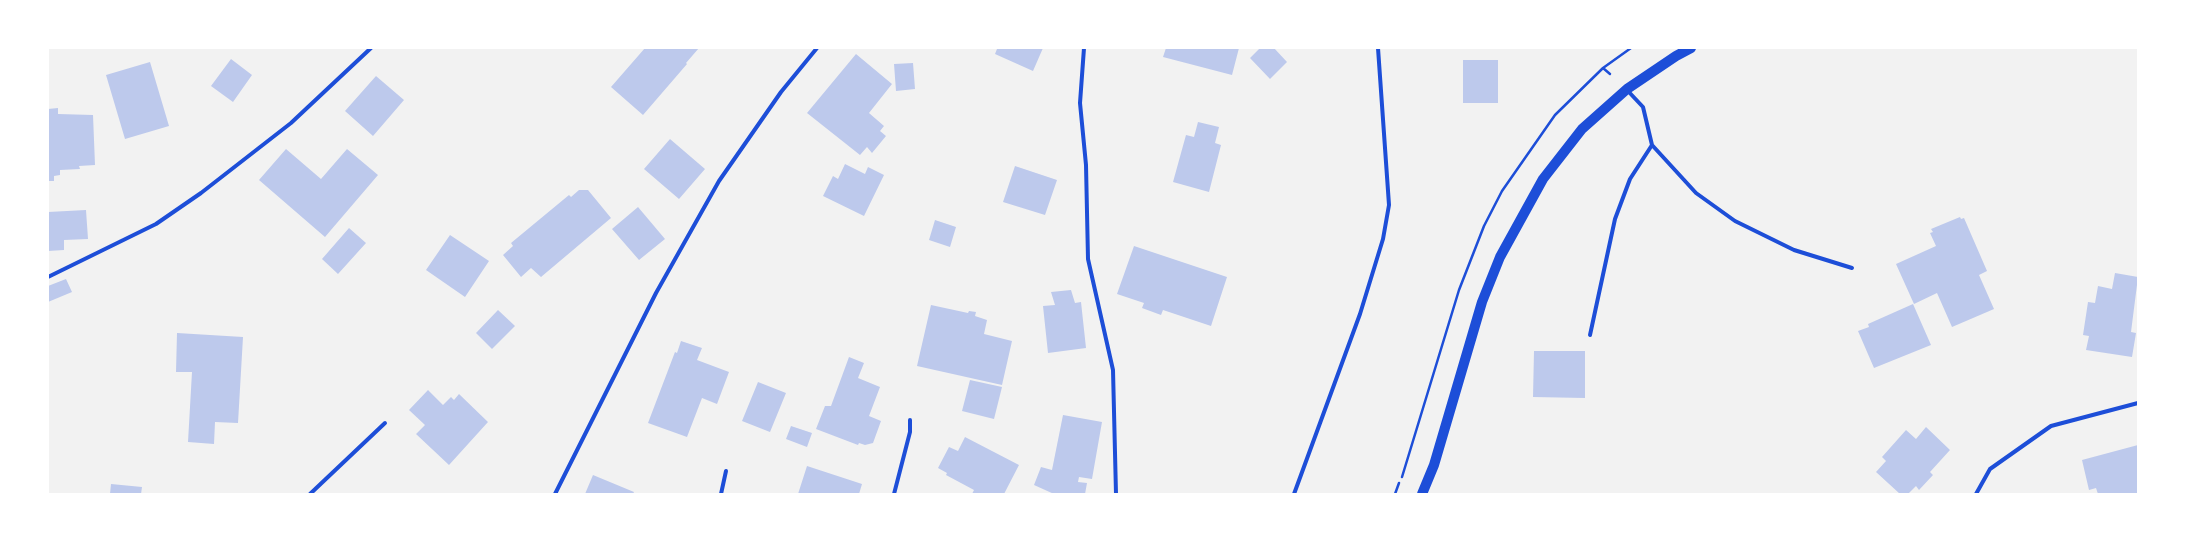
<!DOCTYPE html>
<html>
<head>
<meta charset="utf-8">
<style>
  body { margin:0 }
  #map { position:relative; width:2186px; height:542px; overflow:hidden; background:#f2f2f2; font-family:Commissioner,sans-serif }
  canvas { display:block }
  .frame { position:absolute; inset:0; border:49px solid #fff; pointer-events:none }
</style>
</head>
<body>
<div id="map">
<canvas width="2186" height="542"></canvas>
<div class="frame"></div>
</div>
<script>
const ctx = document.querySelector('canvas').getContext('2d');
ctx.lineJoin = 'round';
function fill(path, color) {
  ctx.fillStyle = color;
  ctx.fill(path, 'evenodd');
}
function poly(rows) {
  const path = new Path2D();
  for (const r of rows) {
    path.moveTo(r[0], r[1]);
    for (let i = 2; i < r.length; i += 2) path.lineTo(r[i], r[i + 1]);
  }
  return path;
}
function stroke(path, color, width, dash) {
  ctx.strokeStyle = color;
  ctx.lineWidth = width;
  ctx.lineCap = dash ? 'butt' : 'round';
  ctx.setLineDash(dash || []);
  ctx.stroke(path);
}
fill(poly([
  [645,48,699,48,686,63,687,64,643,115,611,87],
  [994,48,1043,48,1033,71,995,54,997,49],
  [1166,48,1239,48,1232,75,1163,57],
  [1260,48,1274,48,1287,62,1270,79,1250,58],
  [856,54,892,84,869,113,884,126,880,131,886,136,872,153,867,147,860,155,807,113],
  [231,59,252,75,233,102,211,86],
  [1463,60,1498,60,1498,103,1463,103],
  [150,62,169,126,125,139,106,75],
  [913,63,915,89,896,91,894,64],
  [376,76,404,100,373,136,345,111],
  [58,108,58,114,93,115,95,165,79,166,80,169,60,170,60,175,54,176,54,181,48,181,48,109],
  [1198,122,1219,127,1215,143,1221,145,1209,192,1173,182,1186,135,1194,137],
  [670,139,705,169,679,199,644,169],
  [286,149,321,179,347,149,378,175,325,237,259,180],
  [845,164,865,174,868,167,884,175,864,216,823,196,833,176,838,179],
  [1015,166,1057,180,1045,215,1003,202],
  [579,190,588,190,611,218,541,277,531,268,521,277,503,255,513,246,511,243,569,195,571,197],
  [638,207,665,239,639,260,612,229],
  [86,210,88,239,64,240,64,250,48,251,48,212],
  [1960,217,1961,219,1964,218,1987,271,1979,275,1994,309,1952,327,1937,293,1914,304,1896,264,1936,246,1930,233,1933,232,1931,229],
  [935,220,956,227,950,247,929,240],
  [349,228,366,243,338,274,322,259],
  [450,235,489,261,465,297,426,270],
  [1134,246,1227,277,1211,326,1163,310,1161,315,1142,308,1144,303,1117,294],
  [2115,273,2138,277,2131,332,2136,333,2132,357,2086,350,2089,336,2083,335,2088,302,2095,303,2098,286,2112,289],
  [66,279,72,292,48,302,48,286],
  [1071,290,1075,303,1081,302,1086,348,1048,353,1043,306,1055,305,1051,292],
  [1913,304,1931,345,1874,368,1858,331,1869,327,1868,324],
  [931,305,968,313,969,311,976,312,975,316,987,320,984,334,1012,341,1002,385,917,366],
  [498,310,515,326,492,349,476,333],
  [177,333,243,337,238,423,215,422,214,444,188,442,192,372,176,372],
  [681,341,702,348,697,360,729,372,717,404,702,398,687,437,648,423,675,352,677,353],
  [1534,351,1585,351,1585,398,1533,397],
  [849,357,864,363,858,378,880,387,869,416,881,421,873,443,865,445,859,443,858,445,816,429,825,406,831,406],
  [970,380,1002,387,994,419,962,411],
  [758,382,786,393,770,432,742,421],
  [428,390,443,405,451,397,454,400,459,394,488,422,449,465,416,434,425,425,409,410],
  [1063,415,1102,422,1092,479,1079,477,1078,482,1087,483,1085,494,1054,494,1034,485,1041,467,1052,470],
  [791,426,812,433,807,447,786,439],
  [1926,427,1950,450,1930,472,1933,475,1919,490,1916,486,1908,494,1900,494,1876,472,1886,461,1882,457,1906,430,1916,439],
  [965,437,1019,465,1004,494,972,494,974,490,946,475,947,473,938,468,949,447,958,451],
  [2138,445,2138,494,2098,494,2096,488,2089,490,2082,460],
  [807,466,862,484,859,494,798,494],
  [593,475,634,492,633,494,585,494],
  [111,484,142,487,141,494,110,494]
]), '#bdc9ec');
stroke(poly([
  [1603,68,1610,74],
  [1402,477,1459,290,1484,226,1502,191,1555,115,1603,68,1631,48],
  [1395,494,1399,483]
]), '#1d4ed8', 2.5);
stroke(poly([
  [1084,48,1080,103,1086,165,1088,259,1113,370,1116,494],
  [1627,90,1643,107,1652,145,1696,193,1735,221,1794,250,1852,268],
  [48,277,156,224,201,193,291,123,371,48],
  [1590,335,1615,219,1630,179,1652,145],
  [310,494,385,423],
  [555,494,656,293,719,181,781,92,817,48],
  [721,494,726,471],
  [894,494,910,432,910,420],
  [1294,494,1360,314,1383,239,1389,205,1378,48],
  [1976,494,1990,469,2051,426,2138,403]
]), '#1d4ed8', 4);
stroke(poly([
  [1422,494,1434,465,1482,302,1500,257,1543,179,1582,129,1627,89,1676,56,1691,48]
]), '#1d4ed8', 10);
</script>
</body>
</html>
